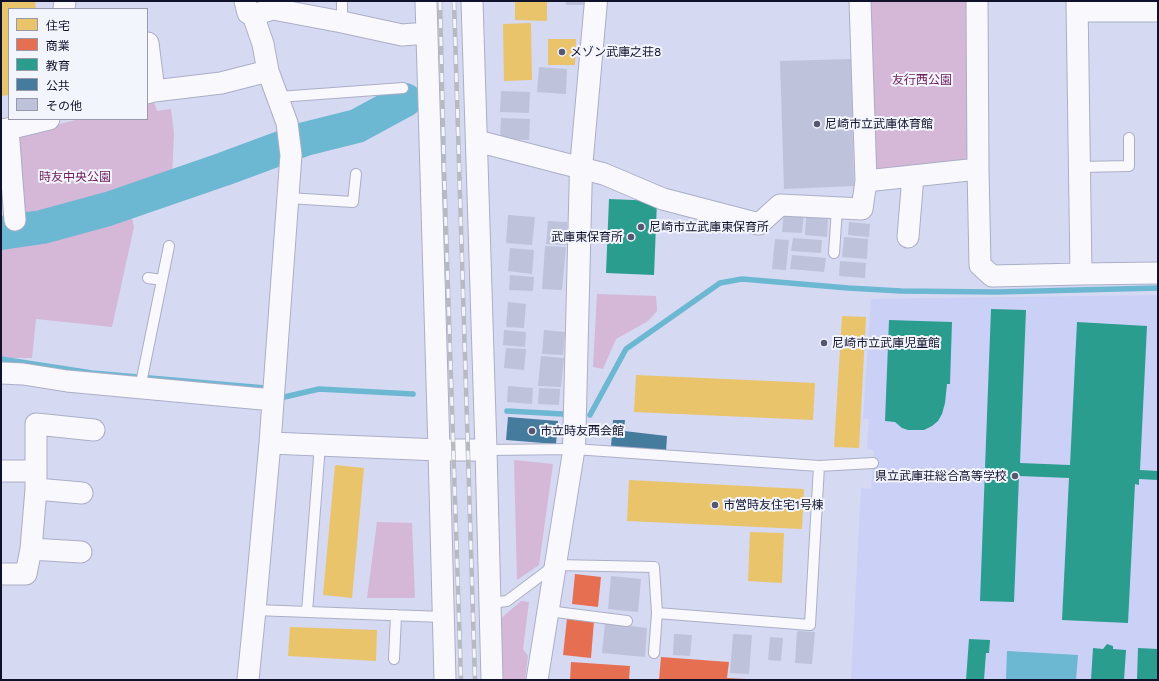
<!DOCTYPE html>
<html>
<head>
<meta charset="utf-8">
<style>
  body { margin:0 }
  #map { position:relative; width:1159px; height:681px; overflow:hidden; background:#d6d9f2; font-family:"Work Sans","Noto Sans JP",sans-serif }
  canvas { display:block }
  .frame { position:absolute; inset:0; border:2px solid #10112b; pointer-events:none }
  .legend { position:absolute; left:8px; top:8px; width:140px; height:112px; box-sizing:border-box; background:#f3f5fd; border:1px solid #989aa9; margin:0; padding:5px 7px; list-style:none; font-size:12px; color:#10112b }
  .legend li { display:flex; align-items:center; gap:8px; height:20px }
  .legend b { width:20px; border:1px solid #989aa9 }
</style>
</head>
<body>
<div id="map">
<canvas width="1159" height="681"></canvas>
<div class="frame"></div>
<ul class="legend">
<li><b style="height:11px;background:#e9c46a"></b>住宅</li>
<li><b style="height:11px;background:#e76f51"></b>商業</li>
<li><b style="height:11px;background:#2a9d8f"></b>教育</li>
<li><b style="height:11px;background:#457b9d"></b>公共</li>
<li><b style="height:11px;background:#bfc2db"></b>その他</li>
</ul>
</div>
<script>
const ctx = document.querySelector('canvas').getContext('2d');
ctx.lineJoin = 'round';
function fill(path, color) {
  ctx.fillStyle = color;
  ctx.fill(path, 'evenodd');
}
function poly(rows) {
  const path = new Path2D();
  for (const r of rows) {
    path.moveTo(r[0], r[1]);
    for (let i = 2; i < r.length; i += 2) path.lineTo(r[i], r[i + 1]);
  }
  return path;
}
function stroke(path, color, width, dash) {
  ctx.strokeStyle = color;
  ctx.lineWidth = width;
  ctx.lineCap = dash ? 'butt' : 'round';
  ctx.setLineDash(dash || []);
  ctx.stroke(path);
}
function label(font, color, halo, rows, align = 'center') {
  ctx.font = font + ' "Work Sans","Noto Sans JP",sans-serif';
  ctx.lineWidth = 4;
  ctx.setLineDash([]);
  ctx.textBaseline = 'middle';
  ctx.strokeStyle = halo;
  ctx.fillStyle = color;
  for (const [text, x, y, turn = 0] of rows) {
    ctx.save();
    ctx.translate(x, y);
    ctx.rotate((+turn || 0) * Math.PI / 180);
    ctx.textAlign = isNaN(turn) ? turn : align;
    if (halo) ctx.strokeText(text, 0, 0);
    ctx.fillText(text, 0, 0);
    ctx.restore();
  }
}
fill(poly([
  [1158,295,1158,680,851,680,861,488,871,489,874,450,867,449,869,419,863,419,871,299]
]), '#cbd0f6');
fill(poly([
  [871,1,972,1,973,159,874,170],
  [154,102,157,111,171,109,174,133,172,179,127,196,134,227,112,327,36,319,32,358,1,358,1,242,26,238,14,135,80,119,147,119,147,103],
  [597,294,656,296,657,311,648,321,616,339,603,369,593,367],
  [514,460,553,464,539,565,517,580],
  [377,522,412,523,415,598,367,598],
  [521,601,529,602,523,649,528,656,525,680,501,680,499,620]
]), '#d5b7d8');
fill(poly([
  [1007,651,1078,655,1076,680,1006,680]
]), '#6cb7d2');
fill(poly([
  [1,1,35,1,36,9,9,9,9,95,1,96],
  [515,1,547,1,547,21,515,20],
  [531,23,532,80,504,81,503,24],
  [548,39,576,39,575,65,548,65],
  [842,316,866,317,859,448,834,447],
  [636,375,815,383,813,420,634,412],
  [335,465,364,468,352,598,323,595],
  [629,480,804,489,802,529,627,521],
  [750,532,784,533,782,583,748,581],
  [290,627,377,630,376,661,288,656]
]), '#e9c46a');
fill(poly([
  [575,574,601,577,598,607,572,604],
  [567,618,594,621,591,658,563,655],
  [661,657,729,662,727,678,747,679,747,680,659,680],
  [571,662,630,666,629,680,570,680]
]), '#e76f51');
fill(poly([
  [609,199,657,201,654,275,606,273],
  [991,309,1026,310,1020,463,1070,465,1077,322,1147,326,1140,470,1158,471,1158,480,1139,479,1139,485,1135,484,1128,623,1062,620,1069,478,1019,476,1014,602,980,601],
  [889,320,952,322,950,384,947,384,945,403,942,414,938,421,932,426,924,430,908,430,902,428,895,422,885,421],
  [969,639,990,640,989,653,986,653,984,680,966,680],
  [1107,644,1113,646,1113,649,1126,650,1124,680,1091,680,1093,648,1103,649],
  [1138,648,1158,649,1158,680,1137,680]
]), '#2a9d8f');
fill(poly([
  [508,417,558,421,556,444,506,440],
  [613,420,625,420,624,431,667,436,666,452,611,447]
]), '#457b9d');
stroke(poly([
  [1,359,92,373,265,388],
  [280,398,319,389,413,394],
  [507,411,563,414],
  [590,415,626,349,720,283,742,279,848,288,901,291,997,292,1158,288]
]), '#6cb7d2', 5.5);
stroke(poly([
  [1,233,42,227,108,209,224,169,305,139,357,126,405,100]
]), '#6cb7d2', 34);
fill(poly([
  [566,1,584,1,584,5,566,5],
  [851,59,854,186,784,189,780,61],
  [539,67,567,69,566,94,537,92],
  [501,91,530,92,529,113,500,112],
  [501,118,530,119,529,140,500,139],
  [784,211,804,213,802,233,782,232],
  [508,215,535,217,532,245,506,243],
  [806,217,828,219,827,237,805,235],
  [548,221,567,222,566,245,546,244],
  [849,222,870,224,869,237,848,235],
  [844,237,868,239,867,259,842,257],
  [793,238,822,240,821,253,791,251],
  [775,239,789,240,786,270,772,269],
  [545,246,566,247,562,290,542,289],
  [510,248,534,250,532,274,508,271],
  [792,255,826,258,824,272,790,269],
  [840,261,866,263,865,278,839,276],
  [510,275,534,277,533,291,509,290],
  [508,302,526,304,524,328,506,327],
  [504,330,526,332,525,347,503,345],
  [544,330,565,332,563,355,542,354],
  [506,348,526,349,524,370,504,368],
  [541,356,564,358,561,387,538,386],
  [508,386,533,388,532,404,507,402],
  [539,388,560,389,559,405,538,404],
  [611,576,641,579,638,612,608,609],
  [605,623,647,628,645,657,602,653],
  [797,631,815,632,812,664,795,663],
  [674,634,692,635,690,656,673,655],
  [733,634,752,635,749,674,730,673],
  [770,637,783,638,781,661,768,660]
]), '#bfc2db');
const service = poly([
  [342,22,342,1],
  [278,97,403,88],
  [1079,167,1129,166,1129,138],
  [288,198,353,202,356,174],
  [834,253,837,208],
  [148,278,162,280],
  [140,388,169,246],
  [486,450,574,449,819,466,810,625,657,613,654,567,555,565,507,601,490,603],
  [819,466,873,463],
  [255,610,443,617],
  [548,611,627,621],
  [307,612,320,445],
  [654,653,657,613],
  [394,659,396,615]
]);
const minor = poly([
  [245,1,248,13,253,15,263,44,268,71,287,123,291,155,270,443,255,610,248,680],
  [426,1,439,450,445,680],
  [472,1,486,450,492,680],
  [977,1,978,169,980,265,992,276,1081,274,1158,273],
  [1077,1,1081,274],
  [64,9,65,1],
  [1077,11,1158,11],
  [253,15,273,9,342,22,402,35,427,33],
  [147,43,148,43,154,91],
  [147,93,154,91,221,83,268,71],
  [8,129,15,220],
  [1,130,8,129,49,119],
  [477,141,604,174,663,199,759,224,780,205,862,209,866,181,860,1],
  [866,181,978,169],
  [908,237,913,176],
  [1,373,23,374,67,381,273,400],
  [270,443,439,450,486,450],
  [1,471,36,471],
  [36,489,82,493],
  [31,549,81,552],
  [1,574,26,574,31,549,36,489,36,424,94,430],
  [537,680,574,449]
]);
const tertiary = poly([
  [574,449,581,168,596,1]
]);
stroke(service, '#abaec6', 12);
stroke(minor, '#abaec6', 23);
stroke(tertiary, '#abaec6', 24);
stroke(service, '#f9f9fd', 10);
stroke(minor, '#f9f9fd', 21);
stroke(tertiary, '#f9f9fd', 22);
const rail = poly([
  [440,1,444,168,461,680],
  [454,1,475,680]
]);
stroke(rail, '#b8bac1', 4.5);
stroke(rail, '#f3f5fd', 3, [9]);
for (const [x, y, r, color] of [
  [562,52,4,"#555771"],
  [817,124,4,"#555771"],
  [641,227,4,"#555771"],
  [631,237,4,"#555771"],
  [824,343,4,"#555771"],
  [532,431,4,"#555771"],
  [1015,476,4,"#555771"],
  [715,505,4,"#555771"]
]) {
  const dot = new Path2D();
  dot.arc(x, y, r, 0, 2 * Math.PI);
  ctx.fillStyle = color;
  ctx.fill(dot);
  stroke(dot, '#f3f5fd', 1.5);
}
label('12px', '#10112b', '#f3f5fd', [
  ["メゾン武庫之荘8",570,52],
  ["尼崎市立武庫体育館",825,124],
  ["尼崎市立武庫東保育所",649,227],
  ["武庫東保育所",623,237,"right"],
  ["尼崎市立武庫児童館",832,343],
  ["市立時友西会館",540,431],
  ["県立武庫荘総合高等学校",1007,476,"right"],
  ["市営時友住宅1号棟",723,505]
], 'left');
label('12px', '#70205e', '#f3f5fd', [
  ["友行西公園",922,80],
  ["時友中央公園",75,177]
]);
</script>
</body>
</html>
